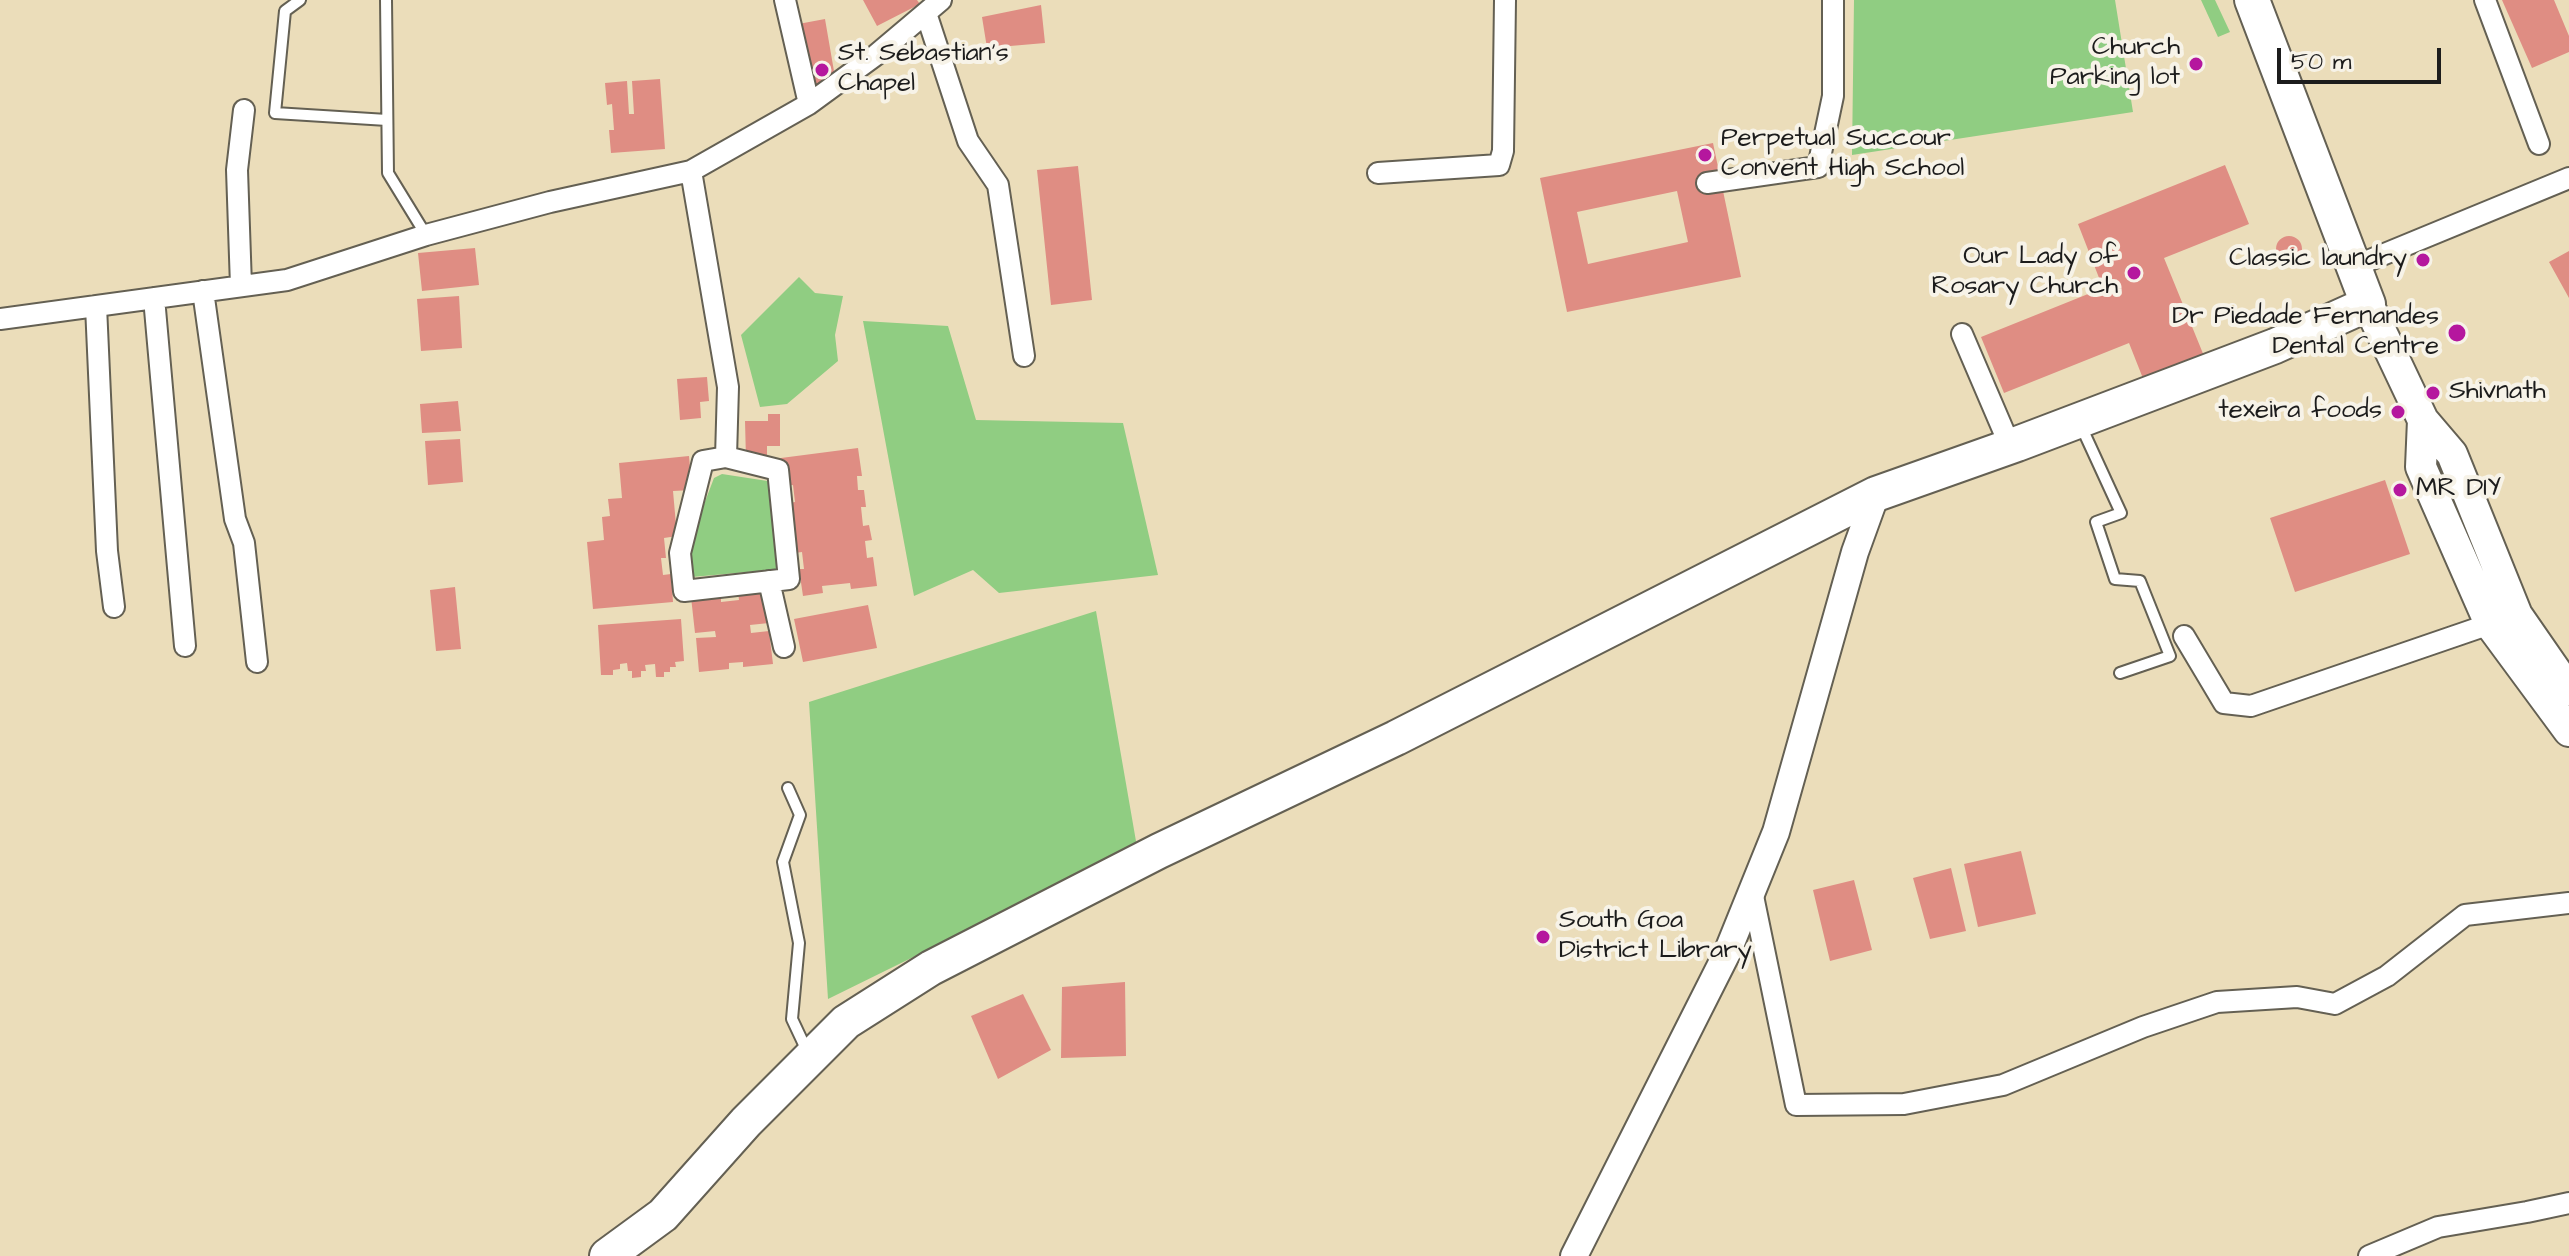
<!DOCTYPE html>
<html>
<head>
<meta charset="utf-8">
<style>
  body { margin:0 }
  #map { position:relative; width:2569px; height:1256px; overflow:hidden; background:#ebddba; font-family:"Architects Daughter",sans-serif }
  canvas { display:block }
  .scale { position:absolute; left:2277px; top:48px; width:164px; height:36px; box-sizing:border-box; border:4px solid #1c1c1c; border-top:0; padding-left:10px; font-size:24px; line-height:28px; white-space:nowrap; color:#1c1c1c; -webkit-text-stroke:6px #f7f3e8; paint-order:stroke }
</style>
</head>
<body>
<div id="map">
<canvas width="2569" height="1256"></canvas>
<div class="scale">50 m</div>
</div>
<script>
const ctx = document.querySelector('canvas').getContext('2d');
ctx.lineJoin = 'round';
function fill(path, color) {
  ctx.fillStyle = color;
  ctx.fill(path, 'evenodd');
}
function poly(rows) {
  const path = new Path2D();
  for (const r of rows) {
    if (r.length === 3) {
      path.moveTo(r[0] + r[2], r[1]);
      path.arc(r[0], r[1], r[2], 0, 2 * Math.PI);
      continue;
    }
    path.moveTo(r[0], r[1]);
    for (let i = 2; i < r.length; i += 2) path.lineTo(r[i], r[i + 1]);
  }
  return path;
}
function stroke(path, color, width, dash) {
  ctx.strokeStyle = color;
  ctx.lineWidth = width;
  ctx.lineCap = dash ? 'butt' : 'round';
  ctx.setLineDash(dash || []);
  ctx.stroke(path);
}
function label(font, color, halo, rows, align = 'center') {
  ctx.font = font + ' "Architects Daughter",sans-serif';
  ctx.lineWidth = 8;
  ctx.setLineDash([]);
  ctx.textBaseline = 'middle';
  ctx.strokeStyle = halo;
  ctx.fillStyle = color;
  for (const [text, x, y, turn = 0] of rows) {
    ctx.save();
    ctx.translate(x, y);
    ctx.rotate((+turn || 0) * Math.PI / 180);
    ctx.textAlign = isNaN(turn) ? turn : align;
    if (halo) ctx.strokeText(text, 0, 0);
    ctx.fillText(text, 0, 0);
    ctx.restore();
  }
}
fill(poly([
  [1854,0,2115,0,2133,112,1852,155],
  [2201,0,2215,0,2230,32,2218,37],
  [799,277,815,293,843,296,835,335,838,361,787,404,760,407,741,335],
  [863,321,948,326,976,420,1123,423,1158,575,999,593,973,570,914,596],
  [722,474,774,482,781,569,692,577,685,554,714,478],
  [1096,611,1137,847,828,999,809,702]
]), '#90cd82');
fill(poly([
  [863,0,917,0,920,4,877,26],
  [2502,0,2554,0,2569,36,2569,52,2532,68],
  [1041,5,1045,43,987,48,982,17],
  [825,19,835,77,823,87,808,84,793,25],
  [660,79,665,149,611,153,609,130,614,130,612,104,607,105,605,83,627,81,629,114,634,114,632,81],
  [1713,143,1741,277,1567,312,1540,178],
  [1677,191,1688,242,1588,264,1577,212],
  [2225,165,2249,224,2164,258,2204,356,2144,381,2129,343,2004,393,1981,337,2103,288,2078,224],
  [1078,166,1092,300,1051,305,1037,170],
  [2289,249,13],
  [475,248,479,285,422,291,418,253],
  [2569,251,2569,298,2549,262],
  [459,296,462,348,421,351,417,299],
  [707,377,709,401,700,402,701,418,680,420,677,379],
  [458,401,461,431,422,433,420,404],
  [768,414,780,414,780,446,767,446,767,459,746,459,745,421,768,421],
  [460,439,463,482,428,485,425,441],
  [858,448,862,476,857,476,858,490,864,490,866,507,861,507,863,526,869,525,872,540,865,541,867,558,873,557,877,586,851,589,850,583,822,586,823,593,803,596,799,569,804,569,802,552,795,553,793,538,795,537,789,503,795,502,793,485,785,486,781,458],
  [689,456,692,490,673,491,677,536,664,538,666,558,661,558,663,575,671,574,673,602,593,609,587,542,604,540,602,517,610,516,608,499,622,498,619,463],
  [2385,480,2410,554,2295,592,2270,518],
  [455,587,461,649,436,651,430,590],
  [765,589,769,623,750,625,751,633,769,631,773,664,743,667,743,662,729,663,729,669,699,672,696,638,716,637,715,631,695,633,691,597,721,594,721,602,739,600,738,592],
  [868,605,877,648,803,662,794,619],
  [681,619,684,661,675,662,676,667,670,667,670,672,664,672,664,677,656,677,655,664,645,665,646,671,641,671,641,677,632,678,632,671,628,671,627,663,620,664,620,669,613,670,613,675,601,675,598,625],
  [2021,851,2036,914,1978,927,1964,864],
  [1951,868,1966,931,1930,939,1913,878],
  [1854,880,1872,950,1830,961,1813,890],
  [1125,982,1126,1056,1061,1058,1062,987],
  [1023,994,1051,1050,998,1079,971,1016]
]), '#df8d83');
const service = poly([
  [300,0,285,11,275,113,387,120],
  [386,0,388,173,426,235],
  [2081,426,2121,513,2096,522,2115,579,2140,581,2170,656,2120,673],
  [788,788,800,815,783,862,799,943,792,1019,808,1053]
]);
const minor = poly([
  [785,0,809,104],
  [2485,0,2539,144],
  [926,13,968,141,998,185,1024,356],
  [691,171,728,387,726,457,778,470,789,579,684,591,680,553,703,461,726,457],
  [1378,173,1499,165,1503,151,1505,0],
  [1707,183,1818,167,1833,96,1833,0],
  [2353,267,2569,178],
  [241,286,237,170,244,110],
  [203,291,235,519,244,543,257,662],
  [154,298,185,646],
  [96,306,107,551,114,607],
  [0,319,287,280,426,235,550,202,691,171,809,104,876,55,941,0],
  [1962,334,2010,446],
  [769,581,784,647],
  [2184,636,2224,703,2251,706,2490,624],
  [1752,891,1796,1105,1904,1104,2003,1085,2143,1027,2217,1002,2297,997,2335,1004,2387,976,2465,915,2569,903],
  [2369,1256,2438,1227,2527,1212,2569,1203]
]);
const tertiary = poly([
  [1574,1256,1727,953,1776,832,1855,552,1876,494]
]);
const secondary = poly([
  [2368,304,2423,420,2452,454,2517,615,2569,690],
  [2423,420,2421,467,2490,624,2569,731]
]);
const primary = poly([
  [607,1256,663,1215,746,1122,846,1022,931,968,1159,851,1396,738,1876,494,2017,444,2275,346,2368,304,2252,0]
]);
stroke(service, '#646053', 14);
stroke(minor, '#646053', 24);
stroke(tertiary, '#646053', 30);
stroke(secondary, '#646053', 34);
stroke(primary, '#646053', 38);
stroke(service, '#fff', 10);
stroke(minor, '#fff', 20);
stroke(tertiary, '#fff', 26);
stroke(secondary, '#fff', 30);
stroke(primary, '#fff', 34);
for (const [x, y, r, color] of [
  [2196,64,8,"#b5179e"],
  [822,70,8,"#b5179e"],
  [1705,155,8,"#b5179e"],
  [2423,260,8,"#b5179e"],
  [2134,273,8,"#b5179e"],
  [2457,333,10,"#b5179e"],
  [2433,393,8,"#b5179e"],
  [2398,412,8,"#b5179e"],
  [2400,490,8,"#b5179e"],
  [1543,937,8,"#b5179e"]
]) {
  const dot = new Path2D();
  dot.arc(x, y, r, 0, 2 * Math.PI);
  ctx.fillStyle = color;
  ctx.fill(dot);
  stroke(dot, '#f7f3e8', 3);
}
label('26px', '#1c1c1c', '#f7f3e8', [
  ["Church",2180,49],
  ["Parking lot",2180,79],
  ["St. Sebastian's",838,55,"left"],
  ["Chapel",838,85,"left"],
  ["Perpetual Succour",1721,140,"left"],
  ["Convent High School",1721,170,"left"],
  ["Our Lady of",2118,258],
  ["Rosary Church",2118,288],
  ["Classic laundry",2407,260],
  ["Dr Piedade Fernandes",2439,318],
  ["Dental Centre",2439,348],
  ["Shivnath",2449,393,"left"],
  ["texeira foods",2382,412],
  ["MR DIY",2416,490,"left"],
  ["South Goa",1559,922,"left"],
  ["District Library",1559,952,"left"]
], 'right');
</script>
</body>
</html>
